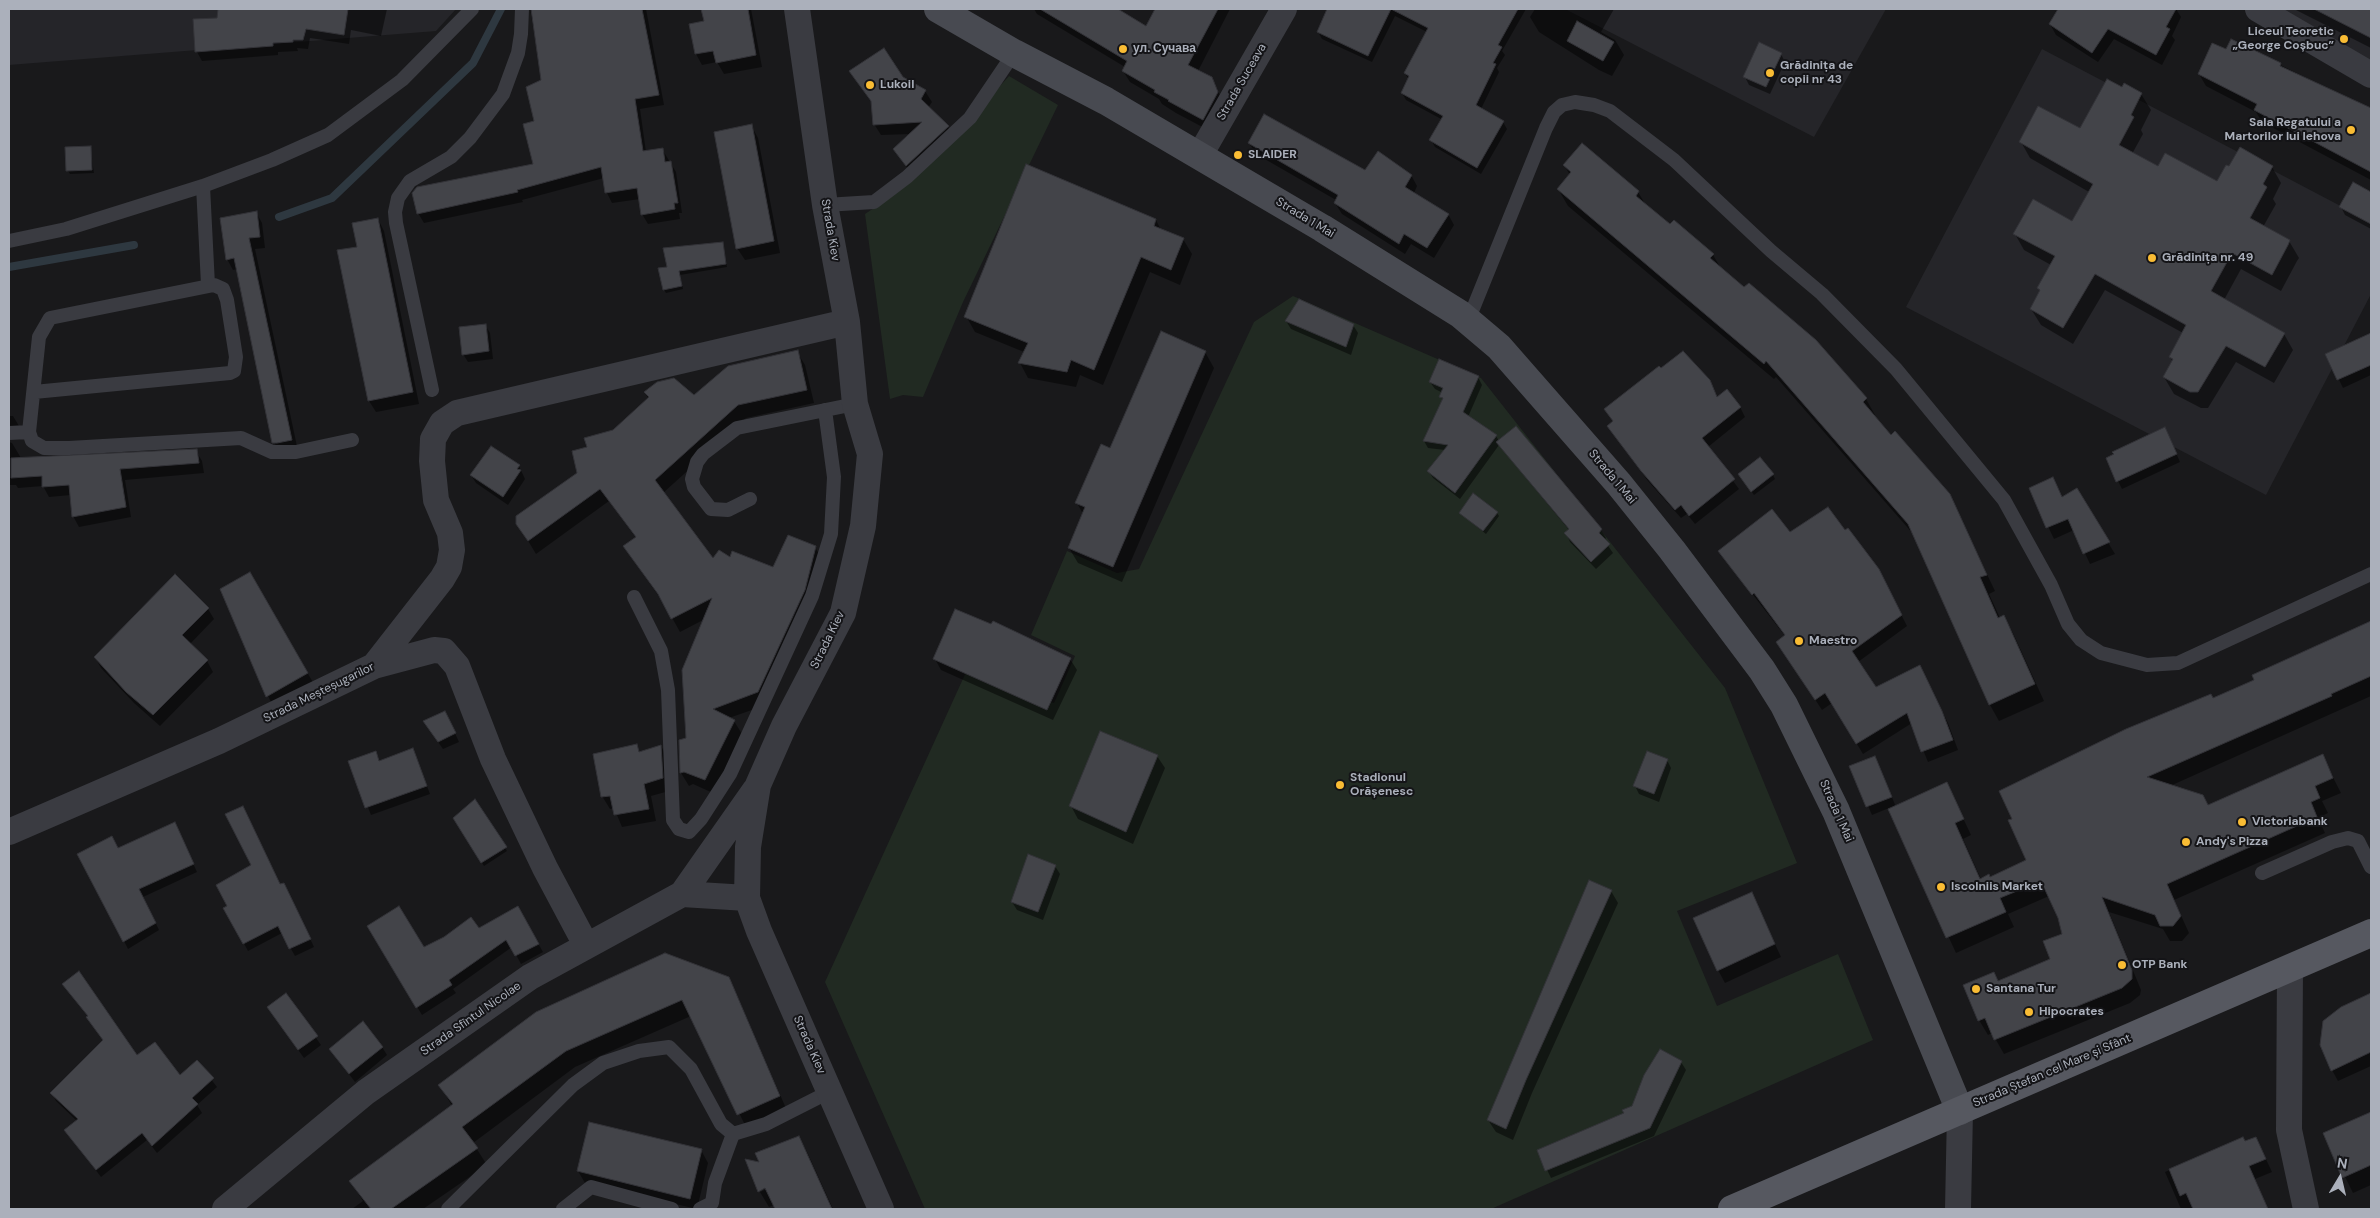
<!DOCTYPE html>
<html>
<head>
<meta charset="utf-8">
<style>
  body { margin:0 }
  #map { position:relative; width:2380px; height:1218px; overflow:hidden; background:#19191b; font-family:"DM Sans",sans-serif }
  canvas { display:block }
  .frame { position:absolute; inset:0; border:10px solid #abb0bb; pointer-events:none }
  .north { position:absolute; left:2315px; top:1153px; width:50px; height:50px; -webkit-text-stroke:4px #141417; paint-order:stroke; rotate:9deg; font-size:14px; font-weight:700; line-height:20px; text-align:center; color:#abb0bb }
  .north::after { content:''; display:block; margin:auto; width:18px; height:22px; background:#abb0bb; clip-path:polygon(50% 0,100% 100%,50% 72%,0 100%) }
</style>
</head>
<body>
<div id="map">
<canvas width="2380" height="1218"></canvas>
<div class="frame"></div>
<div class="north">N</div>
</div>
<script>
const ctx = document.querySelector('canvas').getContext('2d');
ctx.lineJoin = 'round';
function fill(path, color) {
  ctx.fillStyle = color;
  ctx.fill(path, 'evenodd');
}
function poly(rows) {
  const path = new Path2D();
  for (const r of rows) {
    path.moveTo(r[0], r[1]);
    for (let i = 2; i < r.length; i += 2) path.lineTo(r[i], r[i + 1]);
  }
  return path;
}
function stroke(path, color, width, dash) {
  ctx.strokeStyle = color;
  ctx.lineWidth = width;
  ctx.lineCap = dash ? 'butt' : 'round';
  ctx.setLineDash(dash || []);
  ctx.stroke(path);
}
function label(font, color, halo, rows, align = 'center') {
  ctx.font = font + ' "DM Sans",sans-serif';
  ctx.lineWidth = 4;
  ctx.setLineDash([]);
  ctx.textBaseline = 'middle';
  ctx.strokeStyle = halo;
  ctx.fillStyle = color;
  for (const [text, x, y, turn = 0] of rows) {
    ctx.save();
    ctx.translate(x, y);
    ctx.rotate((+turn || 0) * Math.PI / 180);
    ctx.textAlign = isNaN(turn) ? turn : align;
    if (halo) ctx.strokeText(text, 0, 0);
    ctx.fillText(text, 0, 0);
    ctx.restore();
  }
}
fill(poly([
  [9,9,456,9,436,31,9,65],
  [1565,9,1886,9,1814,137],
  [2264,9,2371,9,2371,70],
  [2042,49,2371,222,2371,294,2266,495,1906,307]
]), '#252529');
fill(poly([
  [1009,76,1058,105,963,302,923,397,903,395,890,399,865,214,874,208,983,105],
  [1293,296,1481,378,1725,688,1797,863,1677,911,1717,1006,1838,954,1873,1040,1491,1209,925,1209,825,982,967,670,1049,707,1051,702,1054,703,1075,656,1031,635,1067,551,1117,573,1139,569,1254,322]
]), '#212a22');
fill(poly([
  [262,9,387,9,381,36,351,30,349,44,310,38,308,49,297,48,298,51,278,52,278,55,202,61,197,52,260,15],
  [530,9,646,9,664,105,640,109,646,152,662,149,676,172,682,213,679,213,680,219,648,224,642,214,640,199,612,203,607,193,604,178,522,200,523,202,424,223,418,213,535,165,536,122,542,81],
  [706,9,751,9,762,67,724,74,717,62,702,65,696,54,690,25,705,22],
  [1034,9,1116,9,1147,27,1156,9,1230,9,1198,71,1212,78,1224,104,1210,131,1176,113,1162,104,1159,99,1130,82,1123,71,1125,67,1037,14],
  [1328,9,1452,9,1469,16,1472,9,1526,9,1502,51,1505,55,1497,68,1499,72,1481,109,1503,122,1507,129,1481,174,1435,147,1431,140,1443,120,1406,100,1402,93,1409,80,1405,73,1427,32,1395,16,1372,62,1322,39,1318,32],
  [1535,9,1614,9,1601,32,1615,40,1624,55,1612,76,1599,70,1539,32,1530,17],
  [2059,9,2176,9,2181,17,2172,36,2175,40,2162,65,2114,39,2098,62,2056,35,2050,24],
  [2294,9,2371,9,2371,48],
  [2232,41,2371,110,2371,180,2262,122,2256,112,2206,86,2199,74,2227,51],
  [1781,54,1785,62,1770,94,1749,85,1745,77],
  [902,78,925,91,932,102,928,108,948,127,954,138,913,176,894,149,911,134,881,135,874,124,872,103,857,82],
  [2122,89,2141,94,2151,110,2141,130,2143,134,2132,154,2158,168,2218,183,2272,167,2281,183,2273,199,2276,204,2263,227,2289,241,2299,258,2297,261,2281,291,2241,269,2224,300,2284,334,2293,350,2274,383,2236,362,2208,408,2201,408,2174,394,2164,377,2173,362,2170,357,2183,333,2105,290,2073,344,2041,325,2031,309,2041,291,2039,288,2051,265,2024,250,2015,234,2073,222,2089,192,2030,158,2021,142,2080,130],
  [751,125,758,138,780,253,745,260,737,248],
  [1249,143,1366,172,1411,175,1417,186,1414,193,1448,214,1454,225,1434,258,1411,244,1405,254,1342,214,1335,203,1336,200,1256,154],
  [90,147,94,173,70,174,68,171],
  [1564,165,1638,192,1647,207,1670,226,1713,255,1722,270,1866,399,1875,415,1874,417,1891,437,1949,495,1995,591,1989,594,2000,618,2003,617,2013,633,2044,701,1999,721,1990,705,1914,535,1776,377,1774,379,1568,206,1558,189,1570,175],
  [2354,184,2371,193,2371,229,2345,215,2341,207],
  [256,212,262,223,265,248,255,249,298,451,280,453,274,442,237,269,233,270,227,259],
  [378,219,384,231,419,404,376,412,369,401,339,251,359,248],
  [1156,220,1161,230,1183,239,1192,254,1180,285,1150,272,1103,385,1080,375,1076,387,1028,378,1020,363,1024,352,975,332,966,316],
  [722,243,727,267,680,275,683,289,666,293,664,290,668,268],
  [1286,321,1353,325,1358,333,1351,355,1291,329],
  [485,325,490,333,493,359,468,362,463,354],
  [2371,334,2371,375,2343,388,2327,355],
  [797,352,805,365,814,403,746,418,663,493,713,560,730,559,774,569,815,547,823,561,766,705,729,718,734,721,742,734,713,793,693,784,689,786,681,773,705,619,680,632,665,605,624,547,636,538,609,501,536,554,518,524,578,474,588,448,614,432,649,399,645,393,694,397],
  [1205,352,1214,368,1122,582,1078,563,1069,548,1083,514,1077,503,1111,450],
  [1478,377,1482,385,1468,417,1496,436,1499,441,1601,530,1606,538,1604,540,1613,553,1596,569,1570,542,1566,533,1569,530,1499,445,1460,499,1433,478,1429,471,1445,450,1428,448,1424,441,1443,401,1441,396,1443,393,1435,389,1430,382],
  [1709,381,1718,398,1740,407,1745,417,1708,447,1739,489,1695,524,1687,514,1681,518,1648,481,1614,435,1608,426,1613,422,1606,409],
  [9,416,13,416,19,426,9,438],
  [2169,437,2180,462,2122,489,2118,481],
  [9,442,12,443,21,458,196,451,202,461,204,473,125,480,131,517,79,527,73,516,71,495,49,497,43,486,18,488,16,485,9,485],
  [519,466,525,479,508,505,476,483,471,475],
  [1773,475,1775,479,1754,495,1742,478],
  [2053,479,2063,498,2076,490,2115,554,2090,564,2074,530,2054,539,2030,489],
  [1460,513,1497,513,1499,516,1486,534],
  [1790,533,1884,581,1907,626,1858,662,1875,688,1925,677,1948,723,1958,750,1928,762,1912,723,1863,754,1832,703,1822,710,1784,652,1785,636,1719,551],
  [249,574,314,684,273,707,222,590],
  [208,609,214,619,190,644,207,661,213,672,160,726,134,703,101,668,95,657],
  [2371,622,2371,696,2170,786,2208,806,2322,756,2341,793,2322,801,2328,813,2318,818,2325,833,2174,900,2189,933,2182,941,2170,941,2163,929,2109,912,2141,990,2140,995,2130,1003,2004,1054,1992,1033,1988,1035,1979,1020,1998,982,2052,960,2064,934,2049,896,2008,914,2014,927,1956,953,1889,808,1872,815,1851,767,1879,766,1896,807,1947,784,1971,835,1963,839,1981,879,1990,878,2028,861,2213,700,2256,681,2327,641],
  [935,659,1070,659,1077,670,1053,720,941,670],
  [449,720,459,742,443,749,429,729],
  [636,746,640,753,661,746,668,759,669,791,651,796,656,821,622,827,614,808,610,809,602,796],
  [413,750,430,794,371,815,350,762,375,753,380,762],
  [1157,756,1165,768,1133,844,1078,819,1071,806],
  [1667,760,1671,768,1659,802,1639,794,1635,786],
  [475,801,507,851,484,866,455,818],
  [178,831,197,872,143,897,159,930,128,949,124,941,117,849],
  [1055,866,1060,874,1043,920,1017,910,1012,902],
  [280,886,288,892,314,947,295,956,282,933,248,951,225,908],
  [1611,891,1618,903,1532,1093,1513,1140,1496,1132,1488,1120],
  [1751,893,1781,957,1725,983,1718,970],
  [518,908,543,952,521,964,512,947,453,989,456,993,422,1015,369,927,424,948,478,930],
  [728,978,737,995,788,1113,748,1131,691,1016,575,1067,473,1143,487,1165,423,1209,352,1209,363,1201,351,1182,452,1106,440,1085],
  [286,995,321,1045,304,1058,273,1015],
  [2371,995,2371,1066,2338,1081,2332,1070,2341,1008],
  [382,1047,387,1055,355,1082,330,1049],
  [137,1057,180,1077,197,1061,217,1087,197,1105,202,1113,157,1153,147,1140,101,1177,66,1131,77,1121,56,1101,52,1093],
  [1681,1062,1686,1070,1654,1136,1551,1178,1538,1151,1626,1114],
  [2371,1113,2371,1185,2353,1193,2324,1134],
  [799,1137,808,1154,833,1209,776,1209,774,1205,769,1207,760,1192,771,1187,762,1164],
  [2256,1138,2272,1172,2255,1179,2268,1209,2181,1209,2165,1172,2243,1139,2245,1143],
  [701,1150,708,1163,697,1209,585,1183,578,1171]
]), '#0007');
stroke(poly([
  [279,217,332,198,473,63,501,9],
  [9,267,134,245]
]), '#2e3840', 8);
const building = poly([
  [218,9,348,9,344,35,306,29,303,40,293,40,293,42,273,43,273,46,195,52,193,19,217,18,218,9],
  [531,9,642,9,659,95,635,99,643,151,663,148,665,162,671,161,678,203,674,203,675,209,641,215,637,188,605,193,601,167,517,190,518,192,417,214,412,193,417,187,533,164,523,124,534,121,526,87,541,80,531,9],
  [701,9,748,9,756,55,716,63,713,51,695,54,689,24,704,21,701,9],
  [1040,9,1118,9,1146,26,1155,9,1218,9,1188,65,1212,77,1218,92,1203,120,1168,101,1169,100,1154,92,1155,90,1122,71,1127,61,1040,9],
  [1327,9,1518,9,1498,45,1502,47,1493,63,1496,64,1476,105,1504,121,1477,168,1429,140,1443,116,1401,93,1409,76,1404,73,1428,28,1391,9,1368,56,1317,32,1327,9],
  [2058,9,2176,9,2166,27,2170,29,2156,55,2108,29,2092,53,2049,24,2058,9],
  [2314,9,2371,9,2371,38,2314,9],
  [1577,21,1614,42,1603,61,1567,41,1577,21],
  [2231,39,2281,63,2280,66,2371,108,2371,172,2254,110,2257,104,2198,74,2212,43,2226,49,2231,39],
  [1759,42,1782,53,1766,87,1743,77,1759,42],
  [884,48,903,77,926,90,921,99,949,126,906,166,893,149,922,122,873,125,871,101,849,71,884,48],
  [2107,79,2122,87,2124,83,2142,93,2131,115,2134,117,2119,145,2158,166,2165,153,2217,181,2226,165,2229,166,2240,147,2273,166,2263,184,2267,187,2250,218,2290,240,2288,245,2272,275,2232,253,2211,291,2285,333,2265,367,2226,346,2198,392,2190,392,2163,377,2173,359,2169,357,2186,325,2095,274,2063,328,2030,309,2040,290,2037,288,2055,256,2013,234,2033,199,2072,221,2093,184,2019,142,2038,106,2080,128,2107,79],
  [1264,114,1365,170,1378,151,1412,175,1405,187,1449,214,1427,248,1404,234,1399,244,1334,203,1338,195,1248,143,1264,114],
  [752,124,774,241,736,249,714,132,752,124],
  [1582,143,1639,191,1636,196,1670,224,1674,220,1714,254,1710,258,1744,287,1749,283,1816,340,1867,398,1863,402,1891,435,1895,431,1950,494,1987,575,1980,577,1998,618,2004,615,2035,684,1989,705,1908,524,1766,361,1764,364,1557,189,1571,172,1563,165,1582,143],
  [91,146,92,170,66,171,65,147,91,146],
  [1026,164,1156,219,1154,226,1184,238,1171,270,1141,257,1094,370,1071,360,1067,372,1018,363,1028,343,964,317,1026,164],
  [2353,182,2371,192,2371,224,2339,207,2353,182],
  [257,211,260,237,249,238,292,440,277,443,272,443,234,258,226,260,220,218,257,211],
  [378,218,413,392,368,401,337,250,357,247,352,223,378,218],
  [723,242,726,264,679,271,682,286,663,290,658,268,667,267,663,248,723,242],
  [1299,299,1354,324,1346,347,1285,321,1299,299],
  [486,324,489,351,462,355,459,327,486,324],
  [1161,331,1206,351,1113,567,1068,548,1085,507,1075,503,1101,444,1110,448,1161,331],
  [2371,333,2371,365,2337,380,2325,354,2371,333],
  [798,350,807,390,738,405,655,480,713,558,719,550,730,557,732,551,773,567,788,535,816,546,805,590,758,692,713,709,735,720,705,780,684,772,680,773,679,740,686,738,682,670,712,598,671,619,658,594,623,546,636,537,600,489,528,541,516,524,516,516,577,473,572,451,587,447,584,438,613,430,649,397,644,392,657,382,674,378,694,395,728,366,798,350],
  [1683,351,1710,380,1717,397,1727,389,1741,407,1702,438,1735,479,1689,516,1681,505,1675,510,1641,471,1607,426,1613,421,1604,409,1659,366,1661,368,1683,351],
  [1439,359,1479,376,1463,412,1497,435,1455,493,1427,471,1448,445,1423,441,1443,398,1439,397,1443,388,1429,382,1439,359],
  [1516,426,1602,529,1599,533,1610,544,1591,562,1564,533,1569,529,1496,442,1516,426],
  [2165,427,2177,454,2116,482,2106,458,2114,454,2112,452,2165,427],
  [491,446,520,465,517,469,521,470,503,497,470,475,491,446],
  [197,449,199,463,120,469,126,507,72,517,69,485,42,487,42,476,11,478,11,458,197,449],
  [1760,457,1774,474,1751,492,1738,474,1760,457],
  [2053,477,2062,497,2077,488,2110,542,2083,554,2068,519,2046,528,2029,488,2053,477],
  [1473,493,1498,512,1483,531,1459,513,1473,493],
  [1828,507,1845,530,1848,528,1879,569,1902,615,1852,651,1876,687,1920,665,1942,711,1953,740,1921,752,1907,713,1856,744,1825,693,1815,700,1776,642,1785,635,1754,593,1752,595,1718,551,1772,509,1790,532,1828,507],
  [250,572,308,673,266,697,220,589,250,572],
  [175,574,209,608,182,635,208,660,153,715,126,692,94,657,175,574],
  [955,609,991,624,993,621,1071,658,1047,710,933,659,955,609],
  [2371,621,2371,676,2331,694,2332,696,2147,777,2203,795,2208,805,2323,754,2333,778,2315,786,2320,798,2311,802,2317,817,2167,884,2181,916,2173,926,2160,926,2155,915,2102,897,2132,970,2132,979,2122,988,1994,1040,1985,1018,1978,1021,1963,985,1994,972,1998,981,2050,959,2043,941,2062,934,2058,918,2041,881,2000,898,2006,912,1946,938,1888,809,1947,782,1964,819,1955,823,1980,879,1989,874,1990,877,2026,860,2008,820,2012,819,1999,791,2126,729,2211,694,2213,698,2254,680,2252,675,2371,621],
  [445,711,456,733,438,742,423,721,445,711],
  [1100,731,1158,755,1126,832,1069,806,1100,731],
  [637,744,639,752,661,745,663,778,644,784,649,809,614,815,610,796,601,797,593,754,637,744],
  [413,748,427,786,365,808,348,761,376,751,379,761,413,748],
  [1647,751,1668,759,1654,794,1633,786,1647,751],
  [1875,756,1892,797,1866,807,1849,766,1875,756],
  [475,799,507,847,481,863,453,818,475,799],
  [243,806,280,884,284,883,311,939,289,949,278,926,243,944,223,908,227,906,216,885,251,865,225,814,243,806],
  [175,822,194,864,139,889,156,923,123,942,77,854,112,836,118,848,175,822],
  [1028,854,1056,865,1038,912,1011,902,1028,854],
  [1589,880,1612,890,1526,1080,1506,1129,1487,1120,1589,880],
  [1752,892,1775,944,1717,971,1693,918,1752,892],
  [399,906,424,947,444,937,471,917,479,928,518,906,539,944,515,956,506,940,449,980,452,985,416,1008,367,926,399,906],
  [665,953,729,977,780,1096,737,1115,682,1000,566,1051,462,1127,478,1148,391,1209,371,1209,349,1181,453,1104,438,1085,536,1012,665,953],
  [79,971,137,1055,155,1042,180,1075,197,1060,214,1078,192,1098,198,1104,152,1146,142,1133,96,1170,64,1130,78,1119,50,1093,103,1040,86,1017,88,1016,62,984,79,971],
  [286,993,318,1036,298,1050,267,1007,286,993],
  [2371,993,2371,1052,2331,1071,2320,1045,2323,1021,2341,1007,2371,993],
  [363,1021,383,1047,349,1074,329,1049,363,1021],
  [1660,1049,1682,1061,1650,1128,1545,1171,1537,1150,1624,1113,1622,1110,1632,1106,1644,1075,1660,1049],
  [2371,1112,2371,1165,2342,1178,2323,1133,2371,1112],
  [589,1122,702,1149,690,1199,577,1171,589,1122],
  [799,1136,832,1209,775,1209,765,1188,758,1192,745,1159,759,1162,755,1153,799,1136],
  [2243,1137,2245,1141,2256,1137,2266,1159,2249,1166,2268,1209,2193,1209,2186,1193,2180,1196,2169,1169,2243,1137]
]);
fill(building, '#434449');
stroke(building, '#333338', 1);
stroke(poly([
  [203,186,208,285],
  [825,205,874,202,907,177,970,118,1014,53],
  [9,241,66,229,203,186,272,160,328,135,402,80,472,9],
  [1468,321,1546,128,1554,112,1562,105,1575,102,1594,105,1610,111,1674,160,1771,251,1822,294,1896,369,2004,500,2051,585,2068,624,2081,640,2101,653,2147,665,2178,663,2371,574],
  [432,390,396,223,395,212,398,198,410,181,451,157,470,138,503,94,518,53,521,34,522,9],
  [34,392,230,373,234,371,236,357,227,300,223,289,214,285,50,318,39,337,29,432,32,441,44,448,69,448,241,438,272,452,296,452,352,440],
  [9,433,29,432],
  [750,499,728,510,711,509,694,487,692,479,697,462,703,454,737,428,855,404],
  [634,597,661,651,668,690,673,820,679,829,689,832,701,819,730,774,812,596,831,534,834,477,825,410],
  [2262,873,2332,842,2348,838,2358,841,2371,867],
  [448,1209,573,1085,603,1063,639,1051,669,1047,691,1069,721,1124,733,1134,766,1124,829,1092],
  [563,1209,591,1187,672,1209],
  [700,1209,712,1203,715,1183,733,1134]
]), '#3a3b41', 14);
stroke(poly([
  [797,9,825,205,847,322,855,404,870,454,863,526,843,613,784,726,758,785,748,847,747,898,759,931,881,1209],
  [2258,9,2371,75],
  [1200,155,1284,9],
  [374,666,442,579,449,567,452,550,450,533,436,500,432,461,433,439,442,423,457,413,847,322],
  [9,832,219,741,374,666,434,650,444,651,457,666,493,759,545,868,586,945],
  [682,894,755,790],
  [2290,969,2289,1130,2306,1209],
  [225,1209,366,1092,530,977,682,894,747,898],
  [1958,1209,1960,1111]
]), '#3a3b41', 26);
stroke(poly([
  [938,9,1014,53,1106,101,1322,228,1460,314,1499,347,1619,484,1672,550,1762,670,1784,705,1836,811,1960,1111]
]), '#484a51', 28);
stroke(poly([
  [1732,1209,2371,933]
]), '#565860', 28);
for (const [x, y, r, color] of [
  [2344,39,5,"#f9bc34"],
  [1123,49,5,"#f9bc34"],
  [1770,73,5,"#f9bc34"],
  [870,85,5,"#f9bc34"],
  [2351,130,5,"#f9bc34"],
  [1238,155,5,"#f9bc34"],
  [2152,258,5,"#f9bc34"],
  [1799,641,5,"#f9bc34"],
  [1340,785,5,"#f9bc34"],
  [2242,822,5,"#f9bc34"],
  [2186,842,5,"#f9bc34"],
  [1941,887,5,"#f9bc34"],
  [2122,965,5,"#f9bc34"],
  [1976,989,5,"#f9bc34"],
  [2029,1012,5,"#f9bc34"]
]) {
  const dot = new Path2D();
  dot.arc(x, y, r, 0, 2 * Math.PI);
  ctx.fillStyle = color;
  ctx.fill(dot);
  stroke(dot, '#141417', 2);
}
label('bold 12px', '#abb0bb', '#141417', [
  ["Liceul Teoretic",2334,32,"right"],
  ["„George Coșbuc”",2334,46,"right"],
  ["ул. Сучава",1133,49],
  ["Grădinița de",1780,66],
  ["copii nr 43",1780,80],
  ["Lukoil",880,85],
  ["Sala Regatului a",2341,123,"right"],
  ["Martorilor lui Iehova",2341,137,"right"],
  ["SLAIDER",1248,155],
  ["Grădinița nr. 49",2162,258],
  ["Maestro",1809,641],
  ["Stadionul",1350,778],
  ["Orășenesc",1350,792],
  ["Victoriabank",2252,822],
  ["Andy's Pizza",2196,842],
  ["Iscolniis Market",1951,887],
  ["OTP Bank",2132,965],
  ["Santana Tur",1986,989],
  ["Hipocrates",2039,1012]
], 'left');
label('12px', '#abb0bb', '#141417', [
  ["Strada Suceava",1242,82,-60],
  ["Strada 1 Mai",1305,218,31],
  ["Strada Kiev",830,230,80],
  ["Strada 1 Mai",1612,477,50],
  ["Strada Kiev",828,640,-64],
  ["Strada Meșteșugarilor",319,693,-26],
  ["Strada 1 Mai",1836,811,66],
  ["Strada Sfîntul Nicolae",471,1019,-35],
  ["Strada Kiev",809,1045,66],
  ["Strada Ștefan cel Mare și Sfânt",2052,1071,-23]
]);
</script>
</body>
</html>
